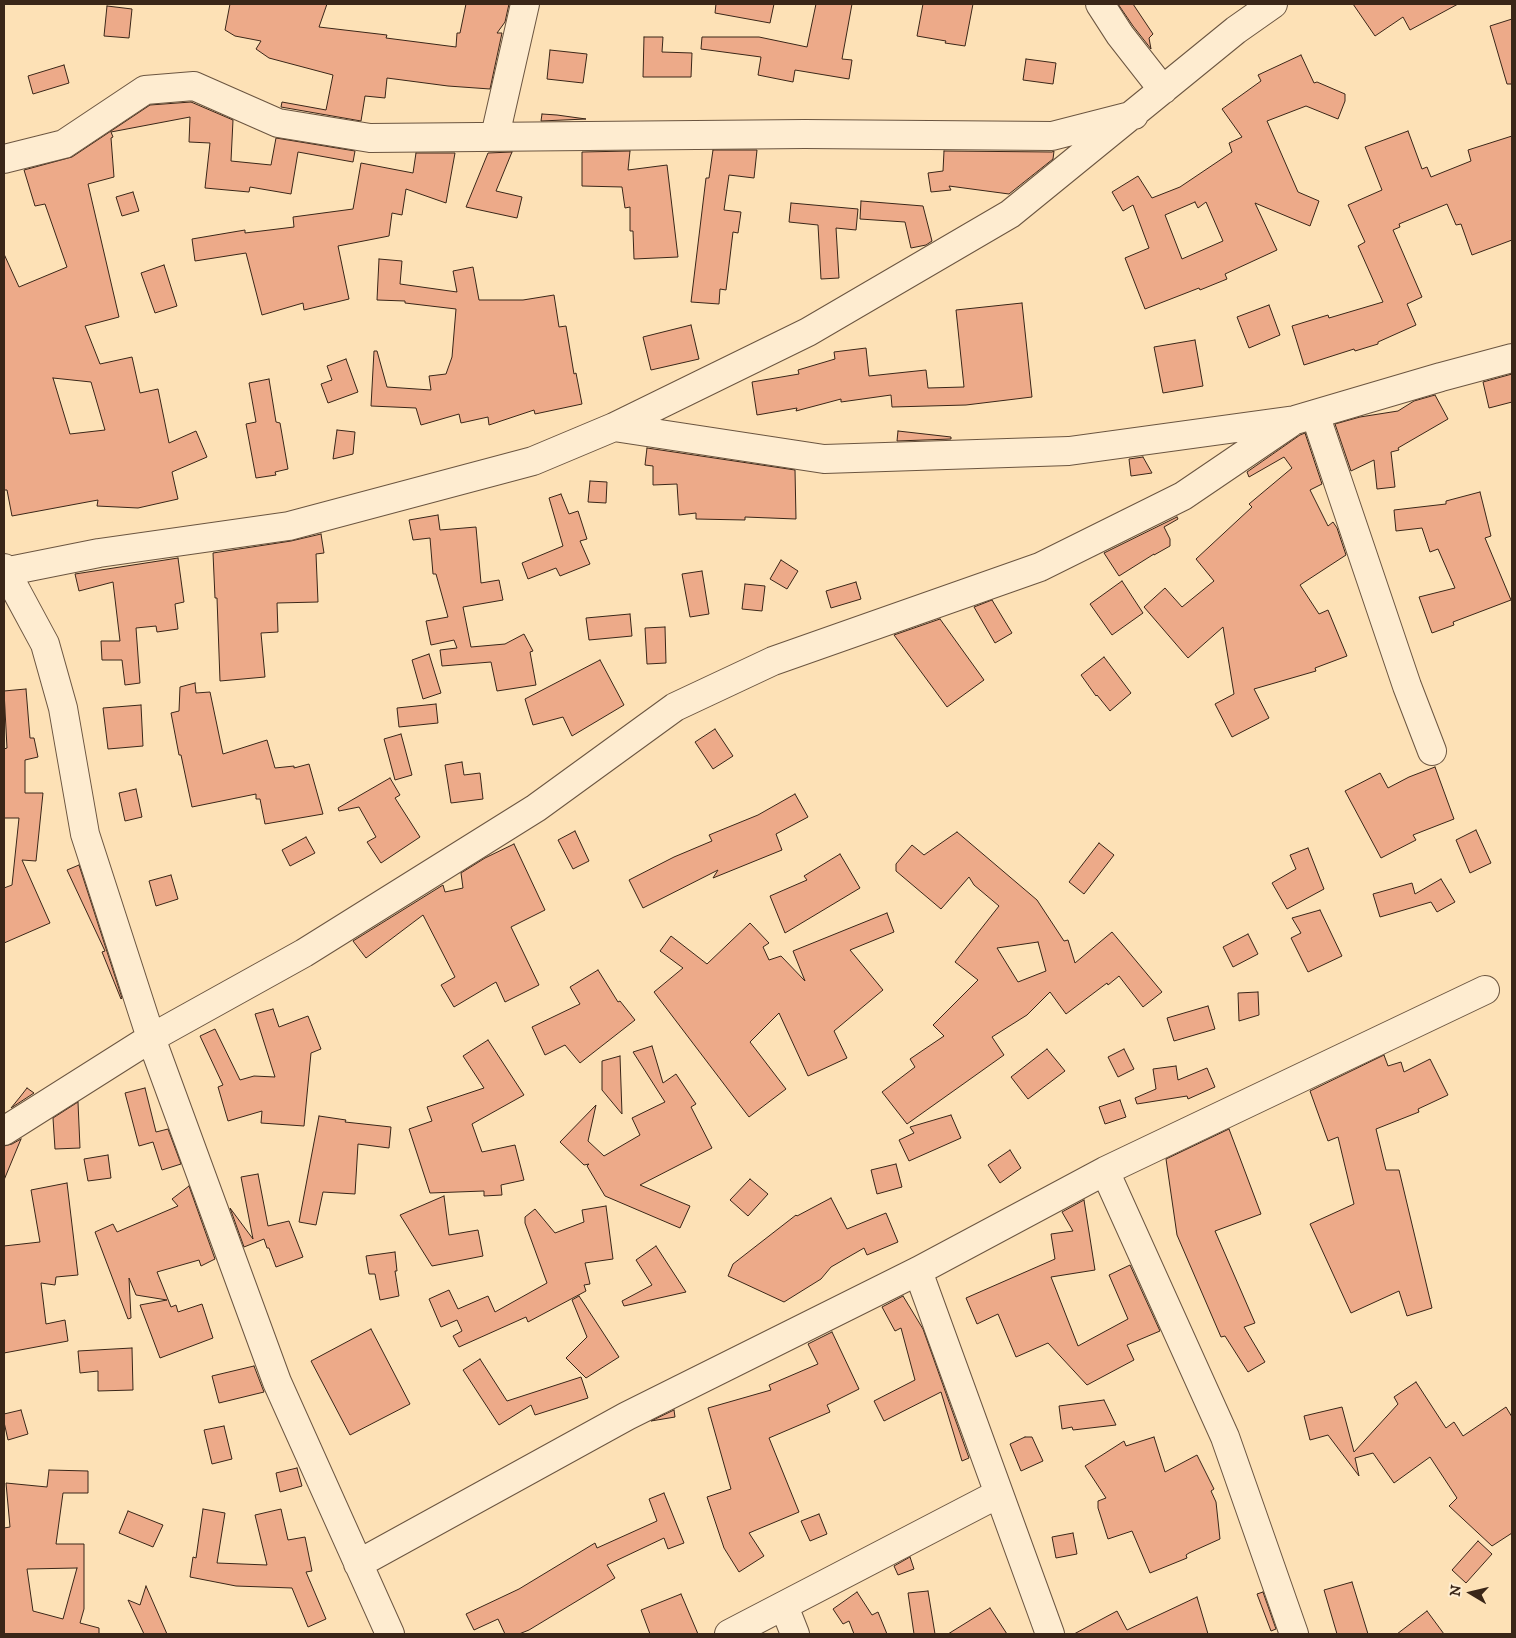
<!DOCTYPE html>
<html>
<head>
<meta charset="utf-8">
<style>
  body { margin:0 }
  #map { position:relative; width:1516px; height:1638px; overflow:hidden; background:#fde1b6; font-family:"IM FELL DW Pica",serif }
  canvas { display:block }
  .frame { position:absolute; inset:0; border:5px solid #3a2618; pointer-events:none }
  .north { position:absolute; left:1446px; top:1568px; width:50px; height:50px; -webkit-text-stroke:4px #feecd0; paint-order:stroke; rotate:279deg; font-size:14px; font-weight:700; line-height:20px; text-align:center; color:#3a2618 }
  .north::after { content:''; display:block; margin:auto; width:18px; height:22px; background:#3a2618; clip-path:polygon(50% 0,100% 100%,50% 72%,0 100%) }
</style>
</head>
<body>
<div id="map">
<canvas width="1516" height="1638"></canvas>
<div class="frame"></div>
<div class="north">N</div>
</div>
<script>
const ctx = document.querySelector('canvas').getContext('2d');
ctx.lineJoin = 'round';
function fill(path, color) {
  ctx.fillStyle = color;
  ctx.fill(path, 'evenodd');
}
function poly(rows) {
  const path = new Path2D();
  for (const r of rows) {
    path.moveTo(r[0], r[1]);
    for (let i = 2; i < r.length; i += 2) path.lineTo(r[i], r[i + 1]);
  }
  return path;
}
function stroke(path, color, width, dash) {
  ctx.strokeStyle = color;
  ctx.lineWidth = width;
  ctx.lineCap = dash ? 'butt' : 'round';
  ctx.setLineDash(dash || []);
  ctx.stroke(path);
}
const building = poly([
  [230,4,327,4,319,27,387,35,386,38,456,47,457,33,460,33,466,4,509,4,505,22,497,33,502,33,490,89,448,86,387,78,385,98,365,96,361,121,281,107,282,102,326,110,333,75,269,58,256,49,261,41,235,36,225,30,230,4],
  [716,4,774,4,770,23,715,13,716,4],
  [816,4,852,4,842,59,852,60,849,79,795,70,793,82,758,75,761,57,701,49,702,37,759,37,807,47,816,4],
  [923,4,973,4,965,46,945,43,946,41,917,36,923,4],
  [1118,4,1133,4,1153,34,1149,38,1151,49,1133,26,1118,4],
  [1353,4,1458,4,1410,30,1403,17,1375,36,1353,4],
  [107,6,132,9,129,38,104,36,107,6],
  [1512,19,1512,84,1507,84,1490,26,1512,19],
  [644,37,663,37,662,52,692,53,691,77,643,77,644,37],
  [550,50,587,54,583,83,547,79,550,50],
  [1301,55,1314,83,1317,82,1345,94,1345,101,1338,119,1306,106,1267,121,1298,192,1319,201,1310,226,1255,203,1277,250,1225,274,1227,279,1200,290,1199,288,1145,309,1125,258,1149,248,1133,205,1123,211,1112,192,1138,176,1152,198,1180,187,1232,152,1229,143,1242,137,1222,109,1261,81,1258,75,1301,55],
  [1195,202,1198,208,1206,202,1223,241,1182,259,1165,215,1195,202],
  [1026,59,1056,63,1053,84,1023,80,1026,59],
  [64,65,69,83,33,94,28,76,64,65],
  [191,102,233,120,231,161,271,165,276,138,355,151,353,162,298,152,291,194,250,187,249,192,205,188,210,143,189,142,190,117,111,132,113,137,111,138,114,177,88,184,119,317,85,326,100,364,132,357,140,393,158,389,169,443,196,431,207,457,172,472,178,499,138,508,97,506,98,500,12,516,7,490,4,490,4,254,19,287,67,267,45,204,35,206,24,170,72,157,150,105,191,102],
  [53,378,91,382,105,430,70,434,53,378],
  [542,114,557,115,586,119,541,121,542,114],
  [1408,131,1422,169,1427,167,1431,177,1471,161,1468,150,1512,136,1512,240,1472,255,1461,224,1456,225,1447,204,1399,224,1400,227,1393,230,1422,297,1407,304,1416,325,1378,342,1378,344,1355,351,1354,349,1304,365,1292,326,1328,315,1329,318,1383,302,1358,246,1365,242,1348,205,1382,190,1365,147,1408,131],
  [713,150,757,150,754,178,729,175,724,210,741,212,738,233,733,232,726,290,720,289,719,304,691,302,706,178,709,178,713,150],
  [630,151,628,170,667,165,678,257,634,259,633,231,630,231,630,207,625,208,622,187,582,186,582,152,630,151],
  [944,151,1052,152,1054,151,1053,159,1009,194,949,186,951,190,931,192,928,173,943,171,944,151],
  [512,152,496,191,522,197,517,218,466,207,488,153,512,152],
  [416,153,455,153,446,203,406,189,402,215,392,213,389,236,338,246,349,299,304,310,303,303,262,315,246,253,195,261,192,239,245,230,245,233,294,227,293,217,353,209,361,163,413,173,416,153],
  [133,192,139,211,122,216,116,197,133,192],
  [861,201,923,206,932,241,926,245,911,248,905,222,860,219,861,201],
  [791,203,858,209,856,230,836,228,839,278,821,279,818,225,789,222,791,203],
  [379,259,402,261,400,284,457,292,453,271,473,267,479,300,523,300,554,295,559,327,566,326,574,374,576,373,582,404,535,414,534,410,489,425,488,417,461,423,459,414,421,425,416,408,371,406,374,351,377,351,387,387,431,390,429,376,446,374,452,357,456,309,405,303,405,301,377,300,379,259],
  [164,265,177,306,155,313,141,273,164,265],
  [1022,303,1032,397,966,405,892,407,891,395,841,402,841,399,796,411,797,408,757,415,752,382,799,374,798,370,835,359,834,352,866,348,869,376,926,370,928,388,964,387,956,310,1022,303],
  [1269,305,1280,335,1249,348,1237,317,1269,305],
  [691,325,699,359,651,370,643,337,691,325],
  [1195,340,1203,386,1163,393,1154,347,1195,340],
  [346,359,358,392,328,403,321,384,332,380,327,366,346,359],
  [1512,374,1512,402,1489,408,1483,382,1512,374],
  [269,379,276,422,280,423,288,469,275,472,276,475,256,478,246,424,256,422,249,383,269,379],
  [1435,395,1448,419,1398,448,1399,450,1391,452,1395,487,1377,489,1374,460,1351,471,1335,424,1360,417,1398,411,1414,401,1435,395],
  [337,430,355,432,353,454,333,459,337,430],
  [898,431,951,437,951,439,897,441,898,431],
  [1305,433,1322,484,1310,490,1328,526,1333,522,1337,528,1346,555,1300,585,1319,614,1328,610,1347,656,1315,668,1316,671,1254,689,1269,718,1232,737,1215,704,1234,694,1223,627,1188,658,1144,607,1165,588,1182,607,1214,581,1196,559,1252,507,1249,504,1292,468,1284,457,1249,477,1247,472,1300,435,1305,433],
  [647,448,795,470,796,519,745,517,745,520,696,519,696,513,679,515,677,484,653,485,653,466,645,465,647,448],
  [1143,457,1152,473,1131,476,1129,459,1143,457],
  [590,481,607,482,606,503,588,502,590,481],
  [1480,492,1491,536,1485,538,1511,600,1453,622,1454,625,1432,633,1419,597,1455,588,1438,549,1430,552,1422,528,1396,531,1394,510,1446,504,1446,501,1480,492],
  [561,494,569,514,578,511,587,539,580,541,590,564,560,576,556,568,528,579,522,563,563,546,549,498,561,494],
  [438,515,440,530,476,527,481,583,499,580,503,600,463,607,471,647,505,644,524,634,533,651,530,652,536,685,497,691,491,662,442,666,440,650,457,648,454,640,431,645,426,621,448,617,436,574,433,574,430,538,413,540,409,520,438,515],
  [1177,517,1178,519,1164,527,1170,539,1170,546,1154,555,1154,554,1119,576,1104,553,1177,517],
  [321,534,324,553,316,554,318,602,277,603,278,632,261,633,265,677,220,681,217,598,215,598,213,553,291,541,321,534],
  [178,558,184,602,175,604,178,629,157,632,156,626,136,628,140,683,125,685,122,660,102,660,101,641,120,641,113,582,79,591,75,574,178,558],
  [781,560,798,571,787,589,770,579,781,560],
  [702,571,709,614,690,617,682,574,702,571],
  [1122,581,1143,613,1112,635,1090,604,1122,581],
  [856,582,861,599,831,608,826,591,856,582],
  [745,584,765,586,762,611,742,609,745,584],
  [992,600,1012,633,995,643,974,607,992,600],
  [630,614,632,636,589,640,586,618,630,614],
  [940,619,984,680,947,707,894,635,940,619],
  [665,627,666,663,647,664,645,628,665,627],
  [429,654,441,693,423,699,412,660,429,654],
  [1104,657,1131,693,1110,711,1097,695,1096,696,1081,675,1104,657],
  [600,660,624,705,572,736,563,717,533,725,525,699,600,660],
  [195,683,196,693,210,692,223,754,267,740,275,768,294,766,294,768,309,764,323,814,265,824,260,799,256,799,256,794,192,807,181,755,179,755,171,713,179,711,180,687,195,683],
  [26,689,30,738,34,738,38,757,25,760,25,793,43,793,36,861,22,860,50,923,4,943,4,888,12,885,19,818,4,818,4,749,7,748,4,691,26,689],
  [436,704,438,723,399,727,397,708,436,704],
  [141,705,143,746,108,749,103,708,141,705],
  [715,729,733,756,713,769,695,742,715,729],
  [401,734,412,775,395,780,384,739,401,734],
  [462,762,464,775,480,773,483,799,451,803,445,765,462,762],
  [1435,767,1454,819,1413,835,1416,840,1381,858,1345,791,1380,773,1388,788,1409,777,1435,767],
  [390,778,400,795,395,798,420,837,381,863,367,842,376,837,359,807,339,811,338,808,390,778],
  [136,789,142,817,125,821,119,793,136,789],
  [795,794,808,817,776,834,782,850,713,878,718,870,643,908,629,880,674,857,712,841,709,835,758,815,795,794],
  [1476,830,1491,863,1470,873,1456,840,1476,830],
  [575,831,589,861,573,869,558,840,575,831],
  [957,832,1037,900,1064,941,1068,940,1075,963,1112,932,1162,992,1143,1007,1119,976,1108,985,1107,983,1066,1014,1050,992,1027,1015,992,1037,1004,1055,907,1124,882,1092,915,1067,910,1059,944,1036,933,1025,978,980,955,962,999,906,974,885,969,877,941,909,896,871,896,864,912,845,924,855,957,832],
  [1038,942,1046,971,1018,982,997,948,1038,942],
  [306,837,315,853,290,866,282,850,306,837],
  [1099,843,1114,855,1084,894,1069,882,1099,843],
  [514,844,545,910,511,927,539,985,505,1002,496,982,454,1007,441,985,455,977,423,915,366,958,353,941,443,885,445,892,463,888,461,873,485,858,514,844],
  [1308,848,1324,889,1287,909,1272,883,1296,869,1290,855,1308,848],
  [840,854,860,888,785,933,770,896,807,880,804,876,840,854],
  [79,865,122,998,121,999,102,952,105,951,67,870,79,865],
  [171,875,178,899,156,906,149,881,171,875],
  [1441,879,1455,902,1437,912,1431,902,1380,917,1373,894,1412,883,1415,894,1441,879],
  [1320,910,1342,956,1308,972,1291,938,1301,933,1292,918,1320,910],
  [887,913,894,932,850,950,883,990,834,1031,847,1058,808,1076,779,1013,750,1042,786,1089,749,1117,654,992,683,968,660,951,671,936,707,964,750,923,769,943,763,947,769,960,781,956,805,981,793,951,887,913],
  [1248,934,1258,954,1233,967,1223,947,1248,934],
  [598,970,618,1002,620,1001,635,1020,580,1063,565,1045,545,1055,532,1027,580,1004,570,987,598,970],
  [1258,992,1259,1015,1239,1021,1238,993,1258,992],
  [1208,1006,1215,1029,1174,1041,1167,1018,1208,1006],
  [273,1009,279,1027,308,1016,321,1049,311,1053,304,1126,261,1123,262,1111,228,1121,218,1087,223,1085,200,1036,215,1029,240,1080,254,1076,275,1077,255,1014,273,1009],
  [488,1040,524,1095,472,1124,482,1152,515,1145,524,1180,501,1185,502,1195,484,1196,484,1191,430,1193,409,1129,432,1121,427,1107,484,1088,463,1056,488,1040],
  [652,1046,663,1083,676,1074,696,1104,691,1107,712,1148,640,1185,690,1206,680,1228,605,1196,587,1166,589,1164,584,1165,560,1142,596,1105,588,1141,604,1156,640,1135,632,1118,665,1102,633,1052,652,1046],
  [1047,1049,1065,1071,1028,1099,1011,1077,1047,1049],
  [1124,1049,1134,1069,1118,1077,1108,1057,1124,1049],
  [1384,1055,1388,1066,1401,1062,1404,1072,1430,1059,1448,1095,1418,1109,1419,1112,1376,1129,1386,1170,1399,1170,1432,1308,1407,1316,1399,1291,1351,1313,1310,1224,1354,1204,1338,1137,1328,1141,1310,1091,1384,1055],
  [620,1056,622,1114,602,1090,602,1061,620,1056],
  [1176,1066,1178,1080,1207,1068,1215,1087,1188,1099,1187,1096,1137,1104,1135,1098,1156,1089,1153,1069,1176,1066],
  [27,1088,34,1093,11,1108,20,1097,27,1088],
  [145,1088,156,1132,168,1129,181,1164,162,1170,153,1142,139,1146,125,1093,145,1088],
  [1120,1100,1126,1117,1105,1124,1099,1107,1120,1100],
  [78,1102,80,1148,55,1149,53,1118,78,1102],
  [951,1115,961,1138,909,1161,899,1140,914,1133,910,1127,951,1115],
  [319,1116,346,1120,345,1122,391,1127,389,1148,358,1144,355,1194,323,1192,316,1225,299,1222,319,1116],
  [1229,1129,1261,1214,1215,1231,1255,1323,1244,1327,1265,1362,1248,1372,1225,1336,1221,1337,1177,1235,1166,1159,1229,1129],
  [21,1139,4,1180,4,1146,12,1144,21,1139],
  [1010,1150,1021,1168,1000,1183,988,1165,1010,1150],
  [108,1155,111,1178,88,1181,84,1159,108,1155],
  [896,1164,902,1187,877,1194,871,1170,896,1164],
  [258,1174,268,1226,289,1221,303,1257,276,1267,269,1248,267,1248,264,1239,244,1247,230,1208,253,1239,241,1177,258,1174],
  [750,1179,768,1194,748,1216,730,1200,750,1179],
  [67,1183,78,1275,56,1277,55,1285,41,1283,46,1324,65,1320,68,1341,4,1353,4,1246,40,1242,31,1190,67,1183],
  [189,1186,215,1259,201,1266,199,1260,157,1272,171,1307,176,1305,178,1312,202,1304,213,1338,160,1358,140,1305,167,1300,136,1295,129,1278,131,1318,128,1319,95,1232,113,1224,117,1232,178,1206,172,1199,189,1186],
  [444,1196,449,1235,478,1230,483,1256,432,1266,400,1215,444,1196],
  [831,1198,847,1229,886,1213,898,1242,867,1255,864,1248,831,1267,821,1279,784,1302,728,1276,733,1264,796,1215,797,1216,831,1198],
  [1084,1200,1095,1270,1051,1277,1078,1346,1128,1319,1109,1275,1130,1265,1160,1331,1127,1345,1134,1360,1087,1385,1048,1343,1016,1357,998,1314,977,1324,966,1298,1055,1259,1051,1234,1073,1231,1062,1212,1084,1200],
  [606,1206,613,1259,585,1263,590,1284,584,1285,586,1291,528,1322,526,1317,459,1347,453,1336,462,1331,457,1320,441,1327,429,1299,449,1290,458,1309,488,1296,495,1312,547,1283,525,1223,525,1217,535,1209,555,1233,584,1222,582,1210,606,1206],
  [656,1246,686,1292,624,1306,622,1301,652,1285,636,1260,656,1246],
  [395,1252,397,1271,395,1271,399,1296,380,1300,375,1274,369,1274,366,1256,395,1252],
  [579,1296,619,1357,586,1378,566,1358,587,1337,572,1300,579,1296],
  [903,1296,923,1329,969,1458,962,1461,941,1392,884,1421,874,1401,915,1380,901,1328,895,1331,882,1307,903,1296],
  [371,1329,410,1404,350,1435,311,1361,371,1329],
  [832,1332,859,1389,827,1405,830,1412,769,1438,799,1512,749,1533,764,1556,739,1572,724,1548,707,1497,731,1489,708,1408,771,1390,769,1385,818,1364,808,1344,832,1332],
  [132,1348,133,1390,98,1391,98,1371,80,1373,78,1351,132,1348],
  [480,1359,507,1401,581,1377,588,1398,535,1415,531,1405,499,1425,463,1370,480,1359],
  [254,1366,264,1392,219,1403,212,1376,254,1366],
  [1416,1382,1446,1428,1454,1422,1463,1436,1506,1407,1512,1417,1512,1533,1492,1546,1449,1506,1457,1498,1430,1457,1394,1483,1373,1453,1355,1458,1359,1476,1328,1435,1310,1440,1304,1416,1342,1407,1354,1452,1398,1404,1394,1397,1416,1382],
  [1104,1400,1116,1425,1073,1430,1072,1427,1062,1429,1059,1406,1104,1400],
  [21,1410,28,1434,8,1440,4,1422,4,1414,21,1410],
  [674,1410,675,1417,651,1421,674,1410],
  [224,1426,232,1459,212,1464,204,1430,224,1426],
  [1025,1437,1032,1437,1043,1461,1021,1471,1010,1444,1025,1437],
  [1154,1437,1165,1472,1197,1455,1214,1489,1211,1491,1216,1502,1220,1539,1189,1553,1186,1555,1187,1558,1150,1573,1132,1531,1108,1539,1098,1508,1098,1501,1106,1498,1085,1466,1124,1441,1126,1446,1154,1437],
  [297,1468,302,1486,280,1492,276,1473,297,1468],
  [49,1470,88,1471,88,1493,63,1493,56,1544,84,1544,84,1609,80,1623,99,1628,99,1634,4,1634,4,1528,10,1527,6,1483,47,1487,49,1470],
  [77,1568,63,1619,33,1611,27,1569,77,1568],
  [664,1493,684,1543,668,1549,664,1538,607,1565,615,1578,529,1630,519,1634,505,1634,498,1619,474,1630,466,1614,519,1589,595,1543,597,1548,657,1521,649,1499,664,1493],
  [203,1509,225,1513,217,1563,267,1565,255,1515,281,1509,288,1540,305,1537,312,1571,306,1572,326,1619,308,1627,292,1588,236,1586,190,1577,193,1557,196,1558,203,1509],
  [128,1511,163,1525,153,1547,119,1533,128,1511],
  [819,1514,827,1534,810,1541,801,1521,819,1514],
  [1073,1533,1077,1554,1056,1558,1052,1537,1073,1533],
  [1478,1541,1492,1554,1466,1583,1452,1570,1478,1541],
  [910,1557,914,1569,898,1575,894,1566,910,1557],
  [1352,1582,1368,1634,1337,1634,1324,1590,1352,1582],
  [146,1586,167,1634,144,1634,128,1600,140,1605,146,1586],
  [928,1591,935,1634,914,1634,908,1593,928,1591],
  [857,1592,872,1615,878,1612,887,1634,854,1634,849,1621,843,1624,833,1609,857,1592],
  [1263,1592,1276,1629,1271,1631,1257,1594,1263,1592],
  [681,1594,698,1634,650,1634,641,1610,681,1594],
  [1197,1597,1208,1634,1074,1634,1117,1611,1127,1630,1197,1597],
  [990,1608,1007,1634,948,1634,990,1608],
  [1427,1611,1444,1634,1397,1634,1427,1611]
]);
fill(building, '#edaa89');
stroke(building, '#3a2618', 1);
const minor = poly([
  [1100,4,1120,35,1163,90],
  [495,136,525,4],
  [4,159,64,144,145,90,194,86,278,123,370,138,805,134,1052,136,1134,115],
  [1315,414,1407,686,1432,751],
  [614,427,808,332,1010,214,1236,30,1273,4],
  [4,568,45,644,63,708,85,834,151,1038,277,1382,390,1634],
  [4,572,99,553,289,526,533,461,614,427,824,459,1069,451,1295,420,1441,377,1512,358],
  [4,1131,151,1038,304,953,536,808,675,707,773,661,1040,567,1183,496,1289,424],
  [1105,1171,1225,1437,1294,1634],
  [918,1271,1050,1634],
  [358,1564,627,1416,918,1271,1105,1171,1485,990],
  [784,1606,795,1634],
  [729,1634,998,1494]
]);
stroke(minor, '#6b5540', 30);
stroke(minor, '#feecd0', 28);
</script>
</body>
</html>
